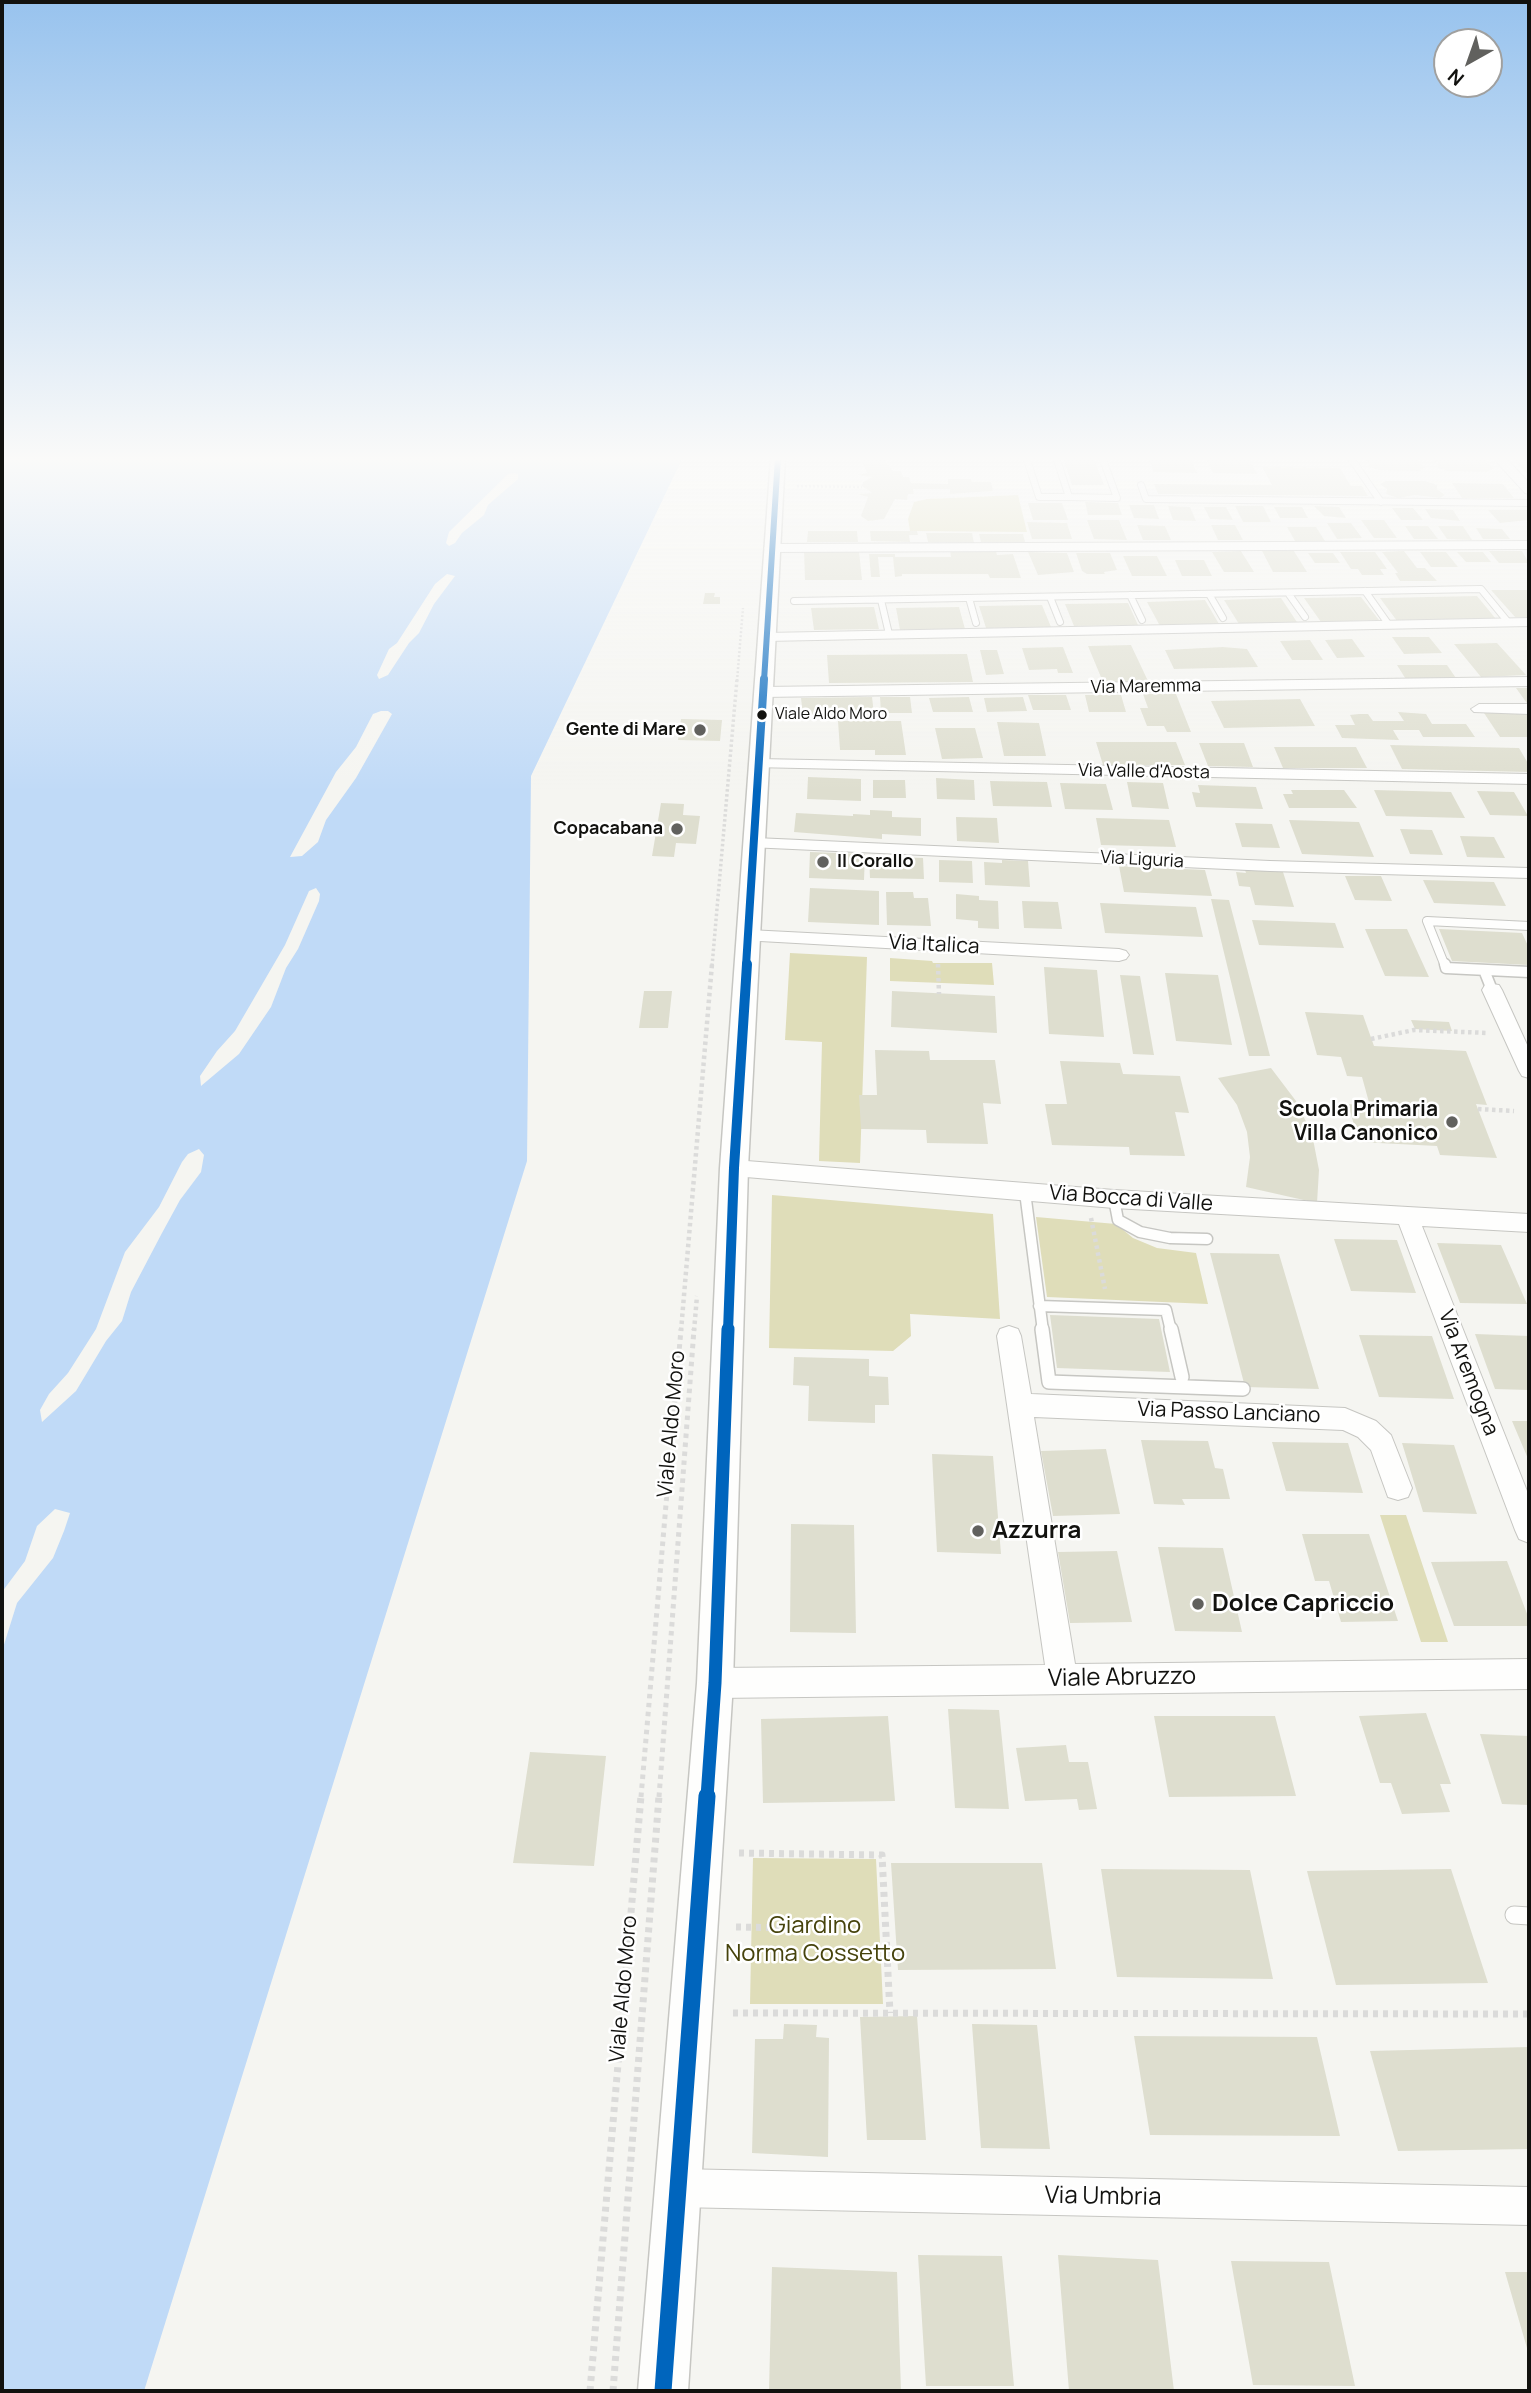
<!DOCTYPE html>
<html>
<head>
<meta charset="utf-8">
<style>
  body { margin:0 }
  #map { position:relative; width:1531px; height:2393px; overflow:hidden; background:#f5f5f1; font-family:Manrope,sans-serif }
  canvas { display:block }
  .frame { position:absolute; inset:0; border:4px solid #12120f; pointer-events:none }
  .north { position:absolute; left:1433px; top:28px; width:70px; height:70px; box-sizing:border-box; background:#fff; border:2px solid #a0a09f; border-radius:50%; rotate:220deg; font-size:19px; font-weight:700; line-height:28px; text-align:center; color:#12120f }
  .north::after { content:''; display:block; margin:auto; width:24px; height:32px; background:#61615e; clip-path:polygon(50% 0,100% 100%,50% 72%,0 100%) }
</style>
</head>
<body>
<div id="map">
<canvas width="1531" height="2393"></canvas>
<div class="frame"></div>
<div class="north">N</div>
</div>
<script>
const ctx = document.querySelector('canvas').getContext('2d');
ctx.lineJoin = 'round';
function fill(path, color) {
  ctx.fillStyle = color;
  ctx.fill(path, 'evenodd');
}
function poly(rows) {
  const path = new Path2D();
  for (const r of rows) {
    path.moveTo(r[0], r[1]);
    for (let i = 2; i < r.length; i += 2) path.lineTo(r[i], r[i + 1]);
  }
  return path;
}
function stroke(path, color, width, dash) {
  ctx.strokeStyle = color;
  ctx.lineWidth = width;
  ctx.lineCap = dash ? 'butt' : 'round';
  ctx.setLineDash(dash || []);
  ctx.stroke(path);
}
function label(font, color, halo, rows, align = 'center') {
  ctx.font = font + ' Manrope,sans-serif';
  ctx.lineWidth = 5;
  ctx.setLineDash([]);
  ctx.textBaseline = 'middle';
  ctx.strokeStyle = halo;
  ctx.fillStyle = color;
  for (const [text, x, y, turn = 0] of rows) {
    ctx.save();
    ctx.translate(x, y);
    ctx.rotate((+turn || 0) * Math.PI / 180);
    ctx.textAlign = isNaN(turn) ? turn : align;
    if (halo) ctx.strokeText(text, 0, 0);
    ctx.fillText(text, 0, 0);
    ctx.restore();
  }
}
fill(poly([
  [1018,495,1027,532,910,531,908,519,914,502,927,499],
  [790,953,867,957,860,1163,819,1161,822,1042,785,1040],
  [890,958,932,961,933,963,992,963,994,985,890,981],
  [772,1195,993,1214,1000,1319,910,1314,911,1336,893,1351,769,1348],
  [1036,1217,1116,1224,1133,1238,1157,1248,1196,1253,1208,1304,1047,1297],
  [1380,1515,1406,1515,1448,1642,1421,1642],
  [753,1858,876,1859,883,2004,750,2004]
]), '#dfddb9');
fill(poly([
  [2,457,683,457,531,776,527,1161,144,2391,2,2391]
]), '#c0daf7');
fill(poly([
  [514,473,518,474,518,479,488,505,484,515,462,533,455,543,449,546,446,543,449,532,508,474],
  [447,574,455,576,434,604,419,633,409,643,388,675,379,679,377,675,389,649,397,643,435,584],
  [381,711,388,711,392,714,356,778,326,820,318,842,302,856,290,857,336,772,356,747,373,714],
  [316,888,320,894,319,901,298,949,286,968,271,1007,239,1054,201,1086,200,1076,217,1051,235,1031,285,945,309,891],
  [199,1149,204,1155,201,1172,180,1200,162,1233,131,1292,122,1321,106,1341,76,1391,42,1422,40,1410,49,1394,68,1373,96,1329,125,1252,159,1207,182,1162,188,1154],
  [55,1509,70,1513,64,1531,53,1558,17,1603,2,1651,2,1592,25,1561,37,1526]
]), '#f5f5f1');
fill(poly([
  [860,457,882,457,893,471,901,471,903,477,909,477,911,483,948,484,948,479,971,479,972,482,991,482,993,491,950,494,950,489,913,489,914,494,908,494,907,500,895,499,884,519,868,521,861,516,868,497,857,494,872,493,862,486,863,482,872,477,858,475,867,473],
  [1063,457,1093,457,1104,485,1072,485],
  [1148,457,1190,457,1197,473,1154,472],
  [1205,457,1248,457,1257,474,1213,473],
  [1361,457,1414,457,1425,468,1418,471,1379,470,1369,467,1369,462],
  [1433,457,1480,457,1486,459,1487,464,1494,468,1487,472,1448,471,1438,468,1438,463,1430,459],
  [1511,458,1529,458,1529,473,1526,473],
  [1262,467,1340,468,1351,486,1362,486,1368,496,1158,494,1154,484,1272,485],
  [1386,481,1425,481,1437,485,1437,489,1445,495,1440,498,1415,495,1398,498,1386,494,1387,489,1380,484],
  [1452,483,1503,484,1514,498,1462,498],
  [1085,502,1118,503,1122,515,1088,515],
  [1028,503,1062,503,1068,520,1033,520],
  [1129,505,1154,505,1159,519,1134,518],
  [1168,506,1190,507,1196,521,1173,520],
  [1235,506,1263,506,1271,522,1243,522],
  [1314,506,1339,507,1346,518,1324,516],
  [1204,507,1226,507,1233,520,1210,519],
  [1274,507,1302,507,1308,518,1280,518],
  [1392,508,1413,508,1423,520,1401,520],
  [1425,509,1453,510,1460,521,1431,518],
  [1488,510,1529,510,1529,520,1500,523],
  [1087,520,1119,520,1127,540,1094,539],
  [1361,520,1384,520,1397,538,1374,538],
  [1027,522,1067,523,1072,539,1032,539],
  [1327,523,1351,523,1362,538,1337,539],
  [1137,525,1165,526,1171,540,1143,540],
  [1211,525,1235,525,1243,540,1218,540],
  [1405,526,1428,526,1438,539,1414,539],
  [1438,526,1463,526,1472,540,1447,539],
  [1287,527,1316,527,1325,541,1295,541],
  [1476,528,1502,529,1510,539,1483,539],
  [808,531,857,531,858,542,807,542],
  [870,531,917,531,918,535,909,535,910,542,871,541],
  [926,533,972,533,974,543,928,542],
  [979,534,1023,534,1025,542,981,542],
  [804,551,859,551,862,580,805,580],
  [950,551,996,551,997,555,1013,554,1021,578,990,578,988,574,902,574,902,576,895,577,893,557,878,557,880,577,871,577,869,554,895,554,895,557,951,557],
  [1241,551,1254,572,1224,572,1212,552],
  [1262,551,1294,551,1307,572,1273,572],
  [1404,551,1417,568,1425,568,1437,581,1400,581,1395,573,1398,573,1382,552],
  [1489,551,1522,551,1529,563,1499,563],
  [1028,552,1067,553,1074,572,1038,575],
  [1340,552,1375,552,1387,569,1380,569,1384,575,1362,575,1358,569,1351,569],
  [1420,552,1446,552,1458,567,1431,567],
  [1457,552,1483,552,1491,562,1466,562],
  [1076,553,1110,553,1117,570,1104,572,1105,574,1087,574,1082,571],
  [1308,553,1333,553,1340,563,1315,563],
  [1123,556,1157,556,1167,576,1132,576],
  [1175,560,1204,560,1212,576,1182,576],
  [1491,590,1529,590,1529,617,1515,617],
  [705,593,715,593,714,597,720,597,720,604,703,604],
  [1477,596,1496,619,1397,621,1380,598],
  [1361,597,1379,620,1321,622,1304,598],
  [1281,598,1297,622,1239,624,1224,600],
  [1205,600,1219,624,1160,626,1147,602],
  [1128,603,1138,625,1074,626,1065,604],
  [1042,605,1051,627,986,628,979,606],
  [874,607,879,629,814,630,811,608],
  [959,607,965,629,900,630,896,608],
  [1392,637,1429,637,1442,653,1404,654],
  [1352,639,1365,657,1337,658,1325,640],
  [1310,640,1323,660,1292,660,1280,641],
  [1497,643,1526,675,1481,677,1454,644],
  [1131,645,1148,681,1103,682,1088,646],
  [1063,647,1073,673,1058,673,1057,669,1029,670,1022,648],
  [1223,647,1247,649,1258,667,1174,669,1165,650],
  [980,650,997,650,1004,674,986,675],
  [967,654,973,682,829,683,827,655],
  [1397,665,1447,665,1458,681,1407,681],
  [1516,688,1529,688,1529,706],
  [1143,694,1176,694,1191,732,1167,732,1164,726,1147,726,1140,708,1148,708],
  [1028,695,1066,695,1071,710,1033,710],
  [1085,695,1121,695,1126,712,1089,712],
  [872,697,874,714,803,715,801,698],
  [880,697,910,697,912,713,881,713],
  [969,697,973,712,933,712,929,698],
  [1023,697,1027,711,987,712,984,698],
  [1300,699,1315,726,1224,728,1211,701],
  [1482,710,1526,711,1529,716,1529,737,1500,737],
  [1398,712,1426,714,1432,724,1466,724,1475,737,1423,737,1419,730,1393,730,1399,740,1342,738,1335,725,1355,725,1350,715,1359,714,1368,714,1373,721,1404,721],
  [681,719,722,720,720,741,678,740],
  [838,721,901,721,906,755,875,755,875,750,840,750],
  [997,722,1039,723,1046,756,1004,756],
  [935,728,975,728,983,758,942,759],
  [1096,742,1176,742,1185,765,1103,765],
  [1199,743,1244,743,1253,767,1208,766],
  [1390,745,1519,748,1529,765,1529,772,1402,769],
  [1274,747,1356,747,1367,768,1283,768],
  [808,777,861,779,861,801,807,799],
  [936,778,974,780,975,800,937,799],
  [873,780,905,780,906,798,873,798],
  [990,781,1047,782,1052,807,993,806],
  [1127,782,1163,783,1169,809,1132,807],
  [1060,783,1106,784,1113,810,1065,809],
  [1198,785,1256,787,1263,809,1196,807,1192,792,1200,793],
  [1291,790,1344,790,1357,808,1289,808,1283,794,1293,794],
  [1374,790,1451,792,1465,818,1386,816],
  [1477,791,1514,792,1528,816,1490,815],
  [661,803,684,804,683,815,700,816,696,844,676,843,674,857,652,856],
  [870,810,892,811,892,817,921,818,921,836,882,834,882,839,794,832,796,813,853,816,853,814,870,815],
  [956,817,997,818,999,843,957,841],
  [1096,818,1169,820,1176,847,1101,845],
  [1289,820,1359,822,1374,857,1302,854],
  [1235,823,1272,824,1280,848,1242,847],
  [1400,829,1432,830,1443,855,1410,854],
  [1460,836,1494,837,1505,858,1467,857],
  [810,852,865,854,864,880,809,878],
  [869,856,923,858,924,879,870,878],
  [939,860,972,861,973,883,939,882],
  [1002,860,1028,861,1030,887,985,885,984,862,1002,863],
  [1119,866,1205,870,1212,896,1124,892],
  [1245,870,1283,872,1294,907,1255,905,1250,887,1239,886,1236,872,1246,873],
  [1345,876,1381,876,1392,901,1355,900],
  [1423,880,1494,882,1506,906,1434,903],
  [810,888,879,891,879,925,808,922],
  [886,892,913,892,914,898,928,898,931,926,887,925],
  [956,894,979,896,979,900,998,901,999,929,978,928,978,921,956,919],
  [1211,899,1229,900,1270,1056,1249,1056],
  [1022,901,1058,902,1062,929,1024,928],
  [1100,903,1196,907,1203,937,1105,933],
  [1252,920,1335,923,1344,948,1259,945],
  [1365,929,1407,929,1429,977,1385,976],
  [1439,929,1522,933,1529,948,1529,965,1452,961],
  [1044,967,1097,970,1104,1037,1049,1034],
  [1165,973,1218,975,1232,1045,1176,1041],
  [1120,975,1140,976,1154,1055,1133,1054],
  [644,991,672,991,668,1028,639,1028],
  [892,991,995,996,997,1033,891,1027],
  [1305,1012,1363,1015,1374,1046,1466,1051,1487,1105,1476,1104,1497,1158,1440,1155,1437,1146,1359,1142,1348,1104,1370,1106,1362,1077,1347,1076,1341,1057,1317,1055],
  [1411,1020,1449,1022,1452,1031,1415,1029],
  [875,1050,929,1051,930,1060,995,1060,1001,1104,983,1103,988,1144,927,1143,926,1130,861,1129,859,1095,877,1095],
  [1060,1061,1120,1063,1123,1074,1180,1076,1189,1113,1175,1112,1185,1156,1130,1155,1129,1147,1052,1145,1045,1104,1067,1104],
  [1271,1068,1296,1101,1312,1134,1319,1170,1317,1203,1246,1187,1250,1157,1247,1132,1237,1105,1218,1078],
  [1334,1239,1397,1240,1416,1293,1351,1291],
  [1437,1243,1501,1245,1527,1304,1460,1303],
  [1210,1253,1279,1254,1319,1389,1245,1387],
  [1050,1315,1159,1319,1170,1372,1057,1368],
  [1475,1334,1529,1336,1529,1390,1495,1389],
  [1359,1335,1432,1336,1454,1399,1379,1397],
  [794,1357,869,1359,869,1376,888,1377,889,1405,875,1405,875,1423,808,1421,809,1386,793,1385],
  [1512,1421,1529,1421,1529,1461],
  [1141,1440,1208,1441,1215,1468,1223,1469,1230,1499,1182,1499,1185,1505,1154,1504],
  [1272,1442,1348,1443,1363,1493,1286,1491],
  [1402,1443,1454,1445,1477,1514,1423,1512],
  [1106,1449,1120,1514,1053,1516,1041,1451],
  [932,1454,993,1456,1001,1554,937,1552],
  [791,1524,854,1525,856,1633,790,1632],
  [1302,1534,1369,1534,1398,1621,1341,1622,1329,1581,1315,1581],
  [1158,1547,1223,1548,1242,1632,1175,1631],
  [1117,1551,1132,1622,1070,1623,1058,1552],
  [1507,1561,1529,1619,1529,1626,1454,1626,1431,1562],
  [948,1709,999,1710,1009,1809,955,1808],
  [1426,1713,1451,1784,1440,1784,1450,1812,1402,1814,1391,1783,1380,1783,1359,1716],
  [888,1716,895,1801,763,1803,761,1719],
  [1154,1716,1275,1716,1296,1796,1169,1797],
  [1480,1734,1529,1736,1529,1805,1502,1804],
  [1066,1745,1069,1762,1088,1762,1097,1809,1079,1810,1077,1799,1025,1801,1016,1748],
  [530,1752,606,1756,594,1866,513,1863],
  [891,1863,1042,1863,1056,1969,898,1970],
  [1101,1869,1250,1870,1273,1979,1117,1977],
  [1451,1869,1488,1983,1336,1985,1307,1871],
  [917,2016,926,2140,867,2140,860,2017],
  [784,2024,817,2025,816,2037,829,2038,828,2157,752,2153,755,2039,783,2039],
  [972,2024,1037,2025,1050,2149,981,2148],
  [1134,2036,1317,2037,1340,2136,1150,2135],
  [1529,2047,1529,2149,1398,2151,1370,2051],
  [918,2255,1002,2256,1014,2386,926,2386],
  [1058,2255,1158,2260,1174,2391,1069,2391],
  [1231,2261,1329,2262,1355,2386,1253,2385],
  [772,2267,897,2272,901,2391,769,2391],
  [1505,2272,1529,2272,1529,2355]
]), '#dedecf');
const serviceFar4 = poly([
  [1026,457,1039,497,1069,497,1056,457],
  [1350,457,1381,502],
  [1141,485,1146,499,1529,503],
  [1069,497,1117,498,1102,457],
  [1365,591,1389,625],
  [1288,593,1305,617],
  [1209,594,1223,618],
  [1130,595,1142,620],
  [1050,597,1060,622],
  [969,598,976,623],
  [881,600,889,634],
  [794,601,1481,589,1508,622]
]);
const serviceFar3 = poly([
  [1445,966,1427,921,1529,926]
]);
const serviceFar2 = poly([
  [1445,964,1446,968,1529,972],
  [1484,970,1492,990],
  [1025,1192,1043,1331],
  [1114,1199,1118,1220,1140,1232,1170,1238,1207,1239],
  [1039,1306,1166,1310,1171,1331]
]);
const serviceFar1 = poly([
  [1042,1329,1049,1382,1243,1389],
  [1171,1329,1182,1377]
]);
const service = poly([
  [1514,1915,1529,1916]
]);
const minor = poly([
  [1492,457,1505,457,1529,483,1529,494,1525,493,1492,457],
  [1529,541,1529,549,771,552,764,548,771,544,1529,541],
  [1529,618,1529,626,766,641,759,637,766,633,1529,618],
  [1529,677,1529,686,763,697,755,692,763,687,1529,677],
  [1479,704,1529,704,1529,714,1474,712,1471,709,1479,704],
  [759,759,1529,774,1529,784,753,767,751,764,759,759],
  [755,838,1270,861,1529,868,1529,878,1270,871,749,847,746,843,749,839,755,838],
  [749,930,1119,949,1126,951,1129,955,1126,959,1119,961,742,940,740,936,742,932,749,930],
  [1492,984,1499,985,1502,990,1529,1049,1529,1078,1522,1076,1519,1071,1482,990,1485,985,1492,984],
  [734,1160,1114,1190,1529,1214,1529,1232,1422,1226,1529,1496,1529,1543,1519,1539,1515,1530,1399,1224,1114,1208,734,1176,726,1174,723,1168,726,1162,734,1160],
  [1009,1326,1018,1329,1021,1336,1031,1394,1345,1408,1376,1421,1391,1435,1412,1488,1408,1497,1398,1500,1388,1497,1371,1450,1358,1437,1343,1430,1034,1417,1075,1664,1529,1659,1529,1689,715,1698,704,1694,700,1683,704,1672,715,1668,1045,1665,997,1336,1000,1329,1009,1326],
  [677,2169,1529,2187,1529,2225,677,2207,664,2201,658,2188,664,2175,677,2169]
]);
const tertiary = poly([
  [771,457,785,457,748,1168,733,1683,688,2391,638,2391,697,1683,720,1168,771,457]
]);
stroke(serviceFar4, '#c6c6c2', 8);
stroke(serviceFar3, '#c6c6c2', 10);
stroke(serviceFar2, '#c6c6c2', 13);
stroke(serviceFar1, '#c6c6c2', 16);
stroke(service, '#c6c6c2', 19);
stroke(minor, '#c6c6c2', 2);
stroke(tertiary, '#c6c6c2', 3);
stroke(poly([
  [797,486,862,487],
  [737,681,743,608]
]), '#dbdbda', 2.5, [2, 2]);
stroke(poly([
  [712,966,737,679]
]), '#dbdbda', 3.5, [2.5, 2.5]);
stroke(poly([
  [938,964,939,994],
  [1371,1039,1414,1030,1488,1033],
  [1478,1109,1514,1111],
  [1091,1218,1105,1289],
  [681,1331,712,964],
  [694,1331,697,1296]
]), '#dbdbda', 4.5, [3.5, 3.5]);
stroke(poly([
  [641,1797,681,1329],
  [659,1797,694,1329]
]), '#dbdbda', 5, [4.5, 4.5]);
stroke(poly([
  [739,1853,882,1855,890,2013],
  [736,1927,802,1928],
  [733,2013,1529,2014],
  [590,2391,641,1796],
  [613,2391,659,1796]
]), '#dbdbda', 7, [5, 5]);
stroke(serviceFar4, '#fefefd', 6);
stroke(serviceFar3, '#fefefd', 8);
stroke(serviceFar2, '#fefefd', 10);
stroke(serviceFar1, '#fefefd', 13);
stroke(service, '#fefefd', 17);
fill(minor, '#fefefd');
fill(tertiary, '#fefefd');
stroke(poly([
  [764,681,778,457]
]), '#0065bd', 6);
stroke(poly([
  [746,966,764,679]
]), '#0065bd', 8);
stroke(poly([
  [728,1331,734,1168,747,964]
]), '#0065bd', 10);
stroke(poly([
  [707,1797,715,1683,728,1329]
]), '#0065bd', 13);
stroke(poly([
  [663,2391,707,1796]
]), '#0065bd', 17);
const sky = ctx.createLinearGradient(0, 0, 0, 792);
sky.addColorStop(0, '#98c3ee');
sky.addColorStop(0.58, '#fafaf9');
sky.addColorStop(1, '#fafaf900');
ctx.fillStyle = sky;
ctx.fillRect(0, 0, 1531, 792);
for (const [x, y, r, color] of [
  [762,715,6,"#12120f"],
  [700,730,7,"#61615e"],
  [677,829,7,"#61615e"],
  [823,862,7,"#61615e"],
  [1452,1122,7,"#61615e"],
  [978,1531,7,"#61615e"],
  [1198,1604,7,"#61615e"]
]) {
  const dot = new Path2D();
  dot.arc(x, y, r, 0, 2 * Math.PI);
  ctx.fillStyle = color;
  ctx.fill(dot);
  stroke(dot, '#fff', 2.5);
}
label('16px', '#12120f', '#fff', [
  ["Viale Aldo Moro",775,715]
], 'left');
label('18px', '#12120f', '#fff', [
  ["Via Maremma",1146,687,-1],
  ["Via Valle d'Aosta",1144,772,1],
  ["Via Liguria",1142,860,3]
]);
label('bold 18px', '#12120f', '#fff', [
  ["Gente di Mare",686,730],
  ["Copacabana",663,829],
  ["Il Corallo",837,862,"left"]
], 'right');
label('21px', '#12120f', '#fff', [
  ["Via Italica",934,945,3],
  ["Via Bocca di Valle",1131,1199,4],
  ["Via Aremogna",1468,1373,69],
  ["Via Passo Lanciano",1229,1413,2],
  ["Viale Aldo Moro",672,1424,-85],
  ["Viale Aldo Moro",624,1989,-85]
]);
label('bold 21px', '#12120f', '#fff', [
  ["Scuola Primaria",1438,1110],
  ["Villa Canonico",1438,1134]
], 'right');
label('bold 24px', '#12120f', '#fff', [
  ["Azzurra",992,1531],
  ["Dolce Capriccio",1212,1604]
], 'left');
label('24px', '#12120f', '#fff', [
  ["Viale Abruzzo",1122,1678,-1],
  ["Via Umbria",1103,2197,1]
]);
label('24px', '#46430c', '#fff', [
  ["Giardino",815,1926],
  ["Norma Cossetto",815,1954]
]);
</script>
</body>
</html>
